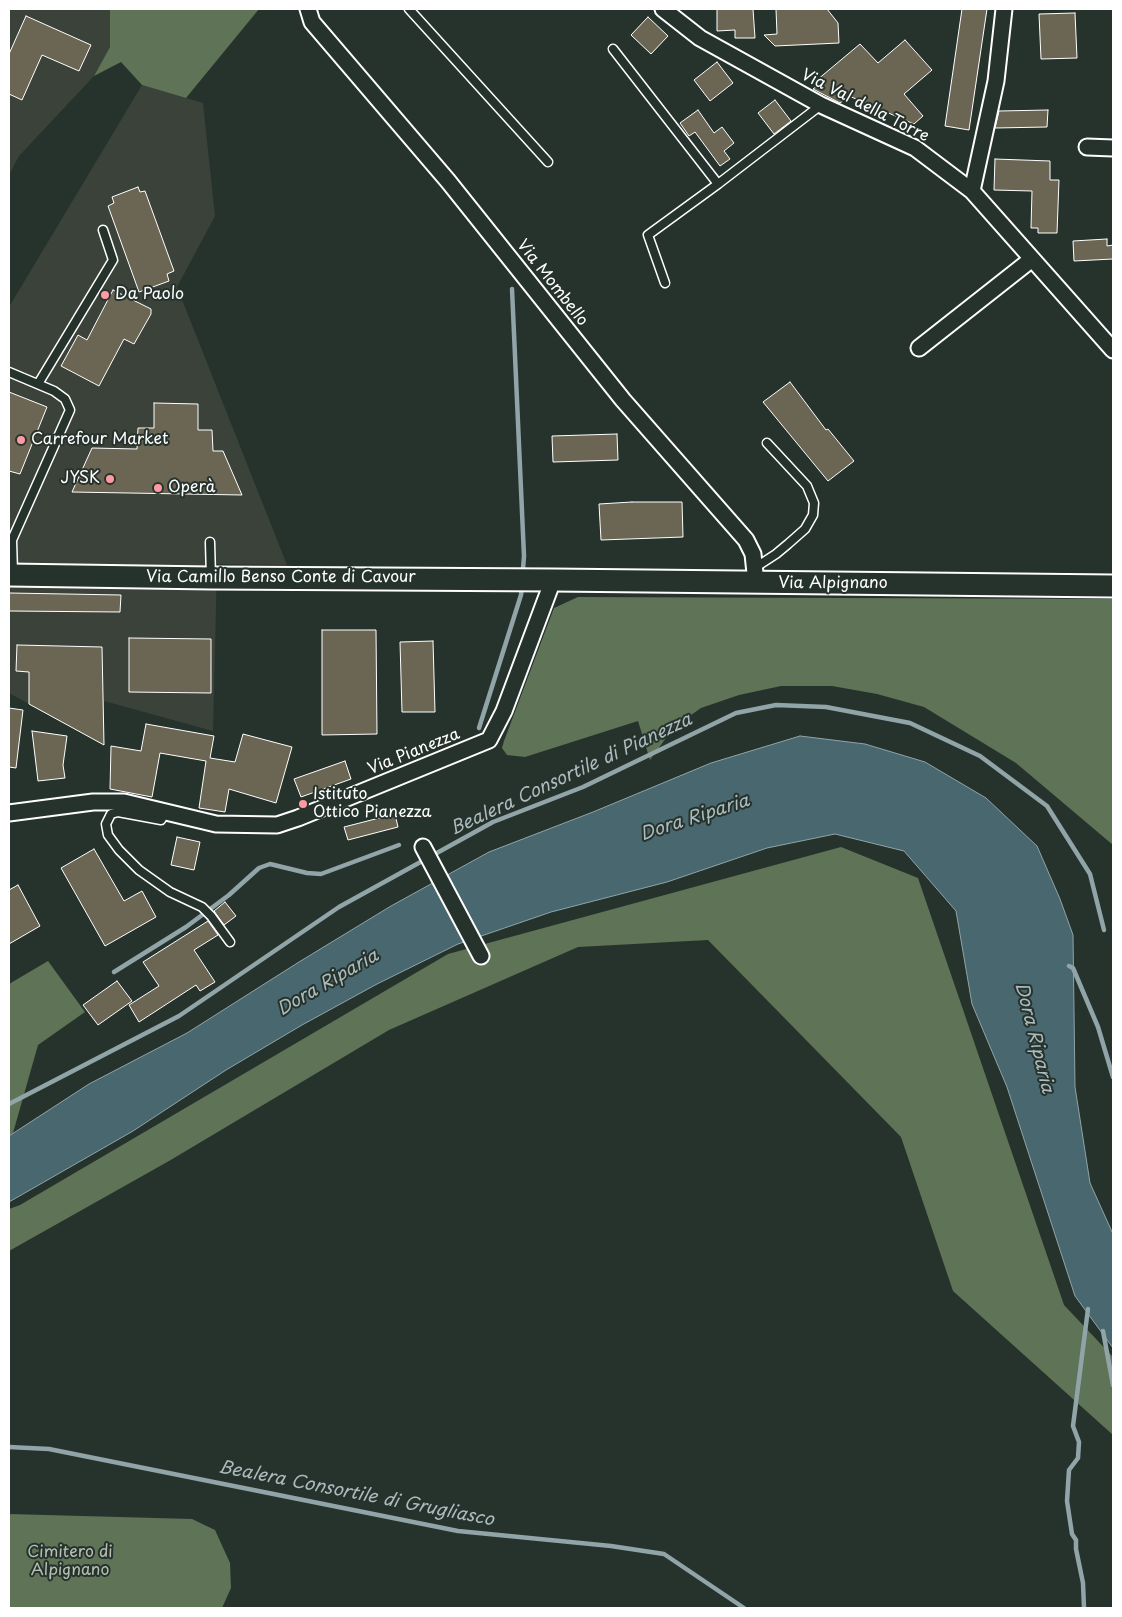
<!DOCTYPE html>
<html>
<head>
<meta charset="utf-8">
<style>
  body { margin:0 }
  #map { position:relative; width:1122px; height:1617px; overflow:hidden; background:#26332d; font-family:"Playpen Sans",sans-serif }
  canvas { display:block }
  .frame { position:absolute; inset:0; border:10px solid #fff; pointer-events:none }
</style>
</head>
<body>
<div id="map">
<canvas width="1122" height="1617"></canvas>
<div class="frame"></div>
</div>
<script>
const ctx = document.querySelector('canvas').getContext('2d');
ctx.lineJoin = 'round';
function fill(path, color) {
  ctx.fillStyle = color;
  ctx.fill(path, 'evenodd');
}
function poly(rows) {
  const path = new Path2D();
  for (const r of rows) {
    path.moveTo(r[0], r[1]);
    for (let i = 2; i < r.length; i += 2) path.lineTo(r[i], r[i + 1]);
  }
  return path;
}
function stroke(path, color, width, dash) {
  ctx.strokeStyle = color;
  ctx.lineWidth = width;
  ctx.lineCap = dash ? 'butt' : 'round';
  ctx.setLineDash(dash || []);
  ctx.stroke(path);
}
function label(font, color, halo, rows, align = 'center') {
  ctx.font = font + ' "Playpen Sans",sans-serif';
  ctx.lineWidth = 4;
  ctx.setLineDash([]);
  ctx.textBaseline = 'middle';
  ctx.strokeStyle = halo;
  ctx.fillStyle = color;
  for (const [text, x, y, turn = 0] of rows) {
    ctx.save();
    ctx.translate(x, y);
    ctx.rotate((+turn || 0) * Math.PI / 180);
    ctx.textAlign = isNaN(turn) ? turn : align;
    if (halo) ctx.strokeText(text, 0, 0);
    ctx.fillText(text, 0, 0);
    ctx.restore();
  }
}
fill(poly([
  [9,9,110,9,110,47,94,76,19,156,9,175],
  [142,85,203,103,215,216,177,287,287,565,217,564,213,731,104,701,104,745,9,693,9,307]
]), '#3b4239');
fill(poly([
  [110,9,259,9,186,98,142,85,121,62,94,76,110,47],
  [578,597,1113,599,1113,845,1016,763,924,707,877,694,832,686,781,686,739,695,701,708,674,727,650,760,638,721,525,757,507,755,502,748,504,741,554,608],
  [841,847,918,878,1064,1305,1113,1357,1113,1435,953,1291,901,1137,708,940,578,947,389,1030,169,1161,9,1251,9,1209,20,1205,448,954],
  [48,961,85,1012,38,1045,13,1133,9,1136,9,984],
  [9,1514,192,1519,215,1530,230,1563,231,1588,222,1608,9,1608]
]), '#5f7356');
const water = poly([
  [800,736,865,744,925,762,986,798,1037,846,1060,899,1073,935,1075,1087,1090,1183,1113,1234,1113,1348,1075,1296,1007,1087,972,1004,956,911,904,851,835,834,767,848,667,882,551,912,458,944,377,984,302,1025,226,1070,133,1131,9,1202,9,1136,89,1084,187,1033,299,962,391,906,489,852,593,812,711,763,800,736]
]);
fill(water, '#48676e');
stroke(water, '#91a4a8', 1);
stroke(poly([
  [512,289,524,556,523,569],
  [479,728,521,595,522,587],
  [1069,966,1073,968,1098,1027,1113,1077],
  [114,972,186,927,229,895,259,868,270,864,307,873,321,874,399,845],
  [9,1104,179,1016,339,907,493,822,583,787,736,713,776,705,826,707,910,723,980,756,1047,806,1090,874,1104,930],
  [1103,1331,1113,1385],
  [9,1447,49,1449,458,1531,611,1546,664,1554,744,1608],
  [1084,1608,1083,1583,1076,1549,1076,1540,1072,1534,1067,1501,1069,1470,1078,1458,1079,1442,1073,1426,1088,1309]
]), '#91a4a8', 4.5);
const building = poly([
  [717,9,753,9,755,38,735,38,735,30,717,31,717,9],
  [776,9,827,9,838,23,839,43,775,46,764,35,777,34,776,9],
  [962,9,987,9,969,130,945,126,962,9],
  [1075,13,1077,58,1041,59,1039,14,1075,13],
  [26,16,91,45,79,71,42,55,22,100,9,94,9,54,26,16],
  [648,17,668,36,651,54,631,35,648,17],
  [905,40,932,70,904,94,923,116,914,124,849,96,840,103,813,89,820,84,817,80,860,44,878,63,905,40],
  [717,62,733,83,710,101,694,80,717,62],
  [775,100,791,121,774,134,758,113,775,100],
  [698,110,714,133,722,127,734,143,724,151,730,159,720,166,695,132,689,136,680,123,698,110],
  [1048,110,1047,127,995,128,999,111,1048,110],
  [995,159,1050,161,1050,180,1059,180,1057,233,1038,233,1038,228,1031,228,1032,191,994,190,995,159],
  [138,187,140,192,145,191,174,271,167,274,169,281,139,292,108,206,114,203,112,197,138,187],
  [1107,239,1107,246,1113,245,1113,259,1074,261,1073,241,1107,239],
  [113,290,151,309,151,314,134,344,124,339,99,386,61,366,78,335,87,340,113,290],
  [790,382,826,430,828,429,854,461,828,481,763,402,790,382],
  [9,392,47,407,20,474,9,471,9,392],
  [154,403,198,404,198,430,212,430,213,451,223,451,242,495,72,492,92,448,137,449,138,428,154,428,154,403],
  [617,434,618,460,553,462,552,436,617,434],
  [632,502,682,502,683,537,601,540,599,504,632,502],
  [9,593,121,595,120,612,9,611,9,593],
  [322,630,376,630,377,734,322,735,322,630],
  [129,638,211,639,211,693,129,692,129,638],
  [433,641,435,712,402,712,400,642,433,641],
  [17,645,102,647,104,745,29,704,29,672,16,671,17,645],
  [9,708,23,710,16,768,9,767,9,708],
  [146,724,214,736,210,758,235,762,243,734,292,747,276,803,229,789,225,812,199,808,206,761,160,753,152,797,110,789,111,746,141,751,146,724],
  [32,731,67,736,63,765,65,778,38,781,32,731],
  [345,761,351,779,301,797,294,779,345,761],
  [395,814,398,827,348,840,344,827,395,814],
  [177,837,200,842,194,870,171,865,177,837],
  [94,849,124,901,142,891,156,917,105,946,61,868,94,849],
  [18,885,40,926,9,944,9,890,18,885],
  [225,902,236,916,224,925,214,911,225,902],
  [208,921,218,935,194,950,215,982,200,991,196,985,139,1022,129,1005,159,986,143,962,208,921],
  [117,981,132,1001,98,1025,83,1005,117,981]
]);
fill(building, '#6b6654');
stroke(building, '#fff', 1);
const lane = poly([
  [409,9,548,162],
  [613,49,718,184,821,105],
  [665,283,648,235,718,184],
  [9,372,54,391,65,399,70,410,12,540,13,573],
  [38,384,113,260,103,230],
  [210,542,211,578],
  [756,567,776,554,788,544,805,529,813,515,814,503,807,486,767,443],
  [166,811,161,820,118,812,111,814,106,824,108,835,119,850,139,870,170,892,202,907,211,916,230,942]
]);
const street = poly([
  [308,9,312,22,448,181,623,400,746,540,753,554,756,583],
  [663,9,700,38,821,105,915,148,972,191,1113,350],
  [1087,147,1113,148],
  [972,191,996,81,1004,9],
  [919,348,1032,259],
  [9,813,93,802,124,802,216,824,277,825,298,818,489,740,504,711,553,580],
  [423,847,481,956]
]);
const secondary = poly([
  [9,575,211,578,553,580,1113,586]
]);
stroke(lane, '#fff', 11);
stroke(street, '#fff', 19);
stroke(secondary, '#fff', 25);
stroke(lane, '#26332d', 8);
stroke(street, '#26332d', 15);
stroke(secondary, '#26332d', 21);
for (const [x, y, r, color] of [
  [105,295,5,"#ff9aa2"],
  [21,440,5,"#ff9aa2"],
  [110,479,5,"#ff9aa2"],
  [158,488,5,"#ff9aa2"],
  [303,804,5,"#ff9aa2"]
]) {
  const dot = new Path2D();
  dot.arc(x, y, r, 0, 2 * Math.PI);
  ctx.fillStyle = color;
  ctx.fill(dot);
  stroke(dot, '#26332d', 2);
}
label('16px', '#fff', '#26332d', [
  ["Via Val della Torre",865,106,27],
  ["Via Mombello",552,283,52],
  ["Via Camillo Benso Conte di Cavour",281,578],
  ["Via Alpignano",833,584],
  ["Via Pianezza",414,752,-22]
]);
label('16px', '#fff', '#26332d', [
  ["Da Paolo",115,295],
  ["Carrefour Market",31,440],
  ["JYSK",100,479,"right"],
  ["Operà",168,488],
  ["Istituto",313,795],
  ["Ottico Pianezza",313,813]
], 'left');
label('16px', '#b7c0b3', '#26332d', [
  ["Cimitero di",70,1553],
  ["Alpignano",70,1571]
]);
label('italic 18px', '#adbbbe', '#26332d', [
  ["Bealera Consortile di Pianezza",571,775,-25],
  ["Dora Riparia",695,818,-18],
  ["Dora Riparia",328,983,-30],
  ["Dora Riparia",1034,1038,76],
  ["Bealera Consortile di Grugliasco",356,1494,11]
]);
</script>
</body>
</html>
